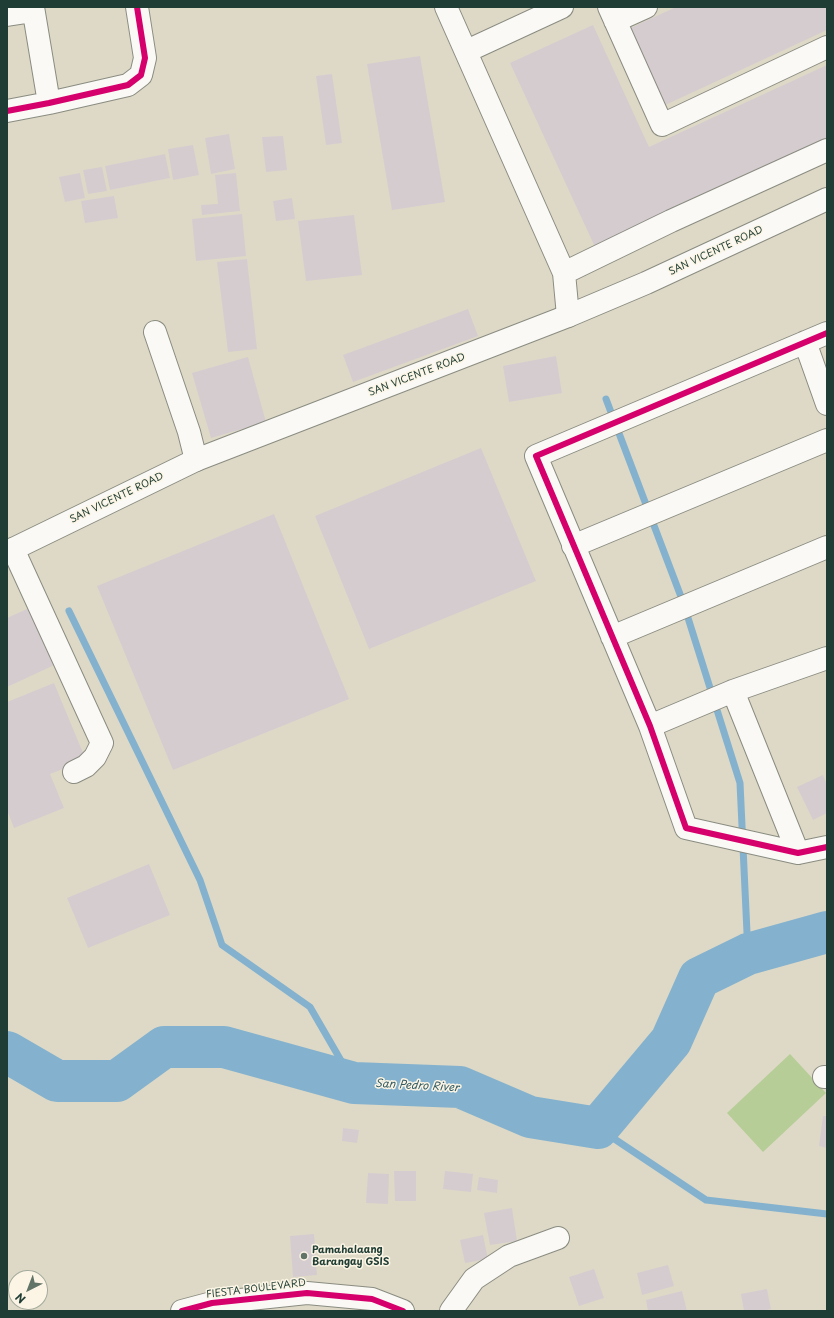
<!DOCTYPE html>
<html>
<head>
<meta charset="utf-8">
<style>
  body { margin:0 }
  #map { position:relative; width:834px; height:1318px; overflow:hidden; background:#ded9c6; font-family:"Playpen Sans",sans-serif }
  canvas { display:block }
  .frame { position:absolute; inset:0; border:8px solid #1f3d34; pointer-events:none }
  .north { position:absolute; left:8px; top:1270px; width:40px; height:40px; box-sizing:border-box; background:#fcf5e5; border:1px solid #a4ab9e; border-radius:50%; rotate:222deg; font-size:11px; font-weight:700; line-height:16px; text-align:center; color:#1f3d34 }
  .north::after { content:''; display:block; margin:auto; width:14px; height:18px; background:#627467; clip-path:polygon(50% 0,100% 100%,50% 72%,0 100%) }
</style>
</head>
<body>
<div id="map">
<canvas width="834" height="1318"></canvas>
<div class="frame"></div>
<div class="north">N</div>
</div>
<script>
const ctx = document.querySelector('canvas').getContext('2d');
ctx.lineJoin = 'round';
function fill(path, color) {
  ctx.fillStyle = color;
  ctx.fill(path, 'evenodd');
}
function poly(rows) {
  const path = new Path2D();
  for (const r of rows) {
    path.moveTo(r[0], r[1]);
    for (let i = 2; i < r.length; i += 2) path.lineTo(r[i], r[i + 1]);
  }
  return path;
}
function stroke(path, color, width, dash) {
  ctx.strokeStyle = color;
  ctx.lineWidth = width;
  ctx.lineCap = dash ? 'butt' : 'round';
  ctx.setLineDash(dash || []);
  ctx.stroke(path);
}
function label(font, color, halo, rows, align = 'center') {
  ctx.font = font + ' "Playpen Sans",sans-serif';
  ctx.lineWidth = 3;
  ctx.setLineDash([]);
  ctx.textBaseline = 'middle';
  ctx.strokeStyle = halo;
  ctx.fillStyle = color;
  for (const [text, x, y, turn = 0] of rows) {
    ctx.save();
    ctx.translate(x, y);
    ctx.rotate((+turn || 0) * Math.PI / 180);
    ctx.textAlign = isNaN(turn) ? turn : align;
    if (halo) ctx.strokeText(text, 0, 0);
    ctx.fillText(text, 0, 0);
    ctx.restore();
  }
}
fill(poly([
  [790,1054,826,1093,763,1152,727,1113]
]), '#b6cd97');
stroke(poly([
  [606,399,683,602,740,783,748,954],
  [69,611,200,880,222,945,310,1007,354,1083],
  [598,1128,706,1200,827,1214]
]), '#84b2ce', 7);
stroke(poly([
  [7,1052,57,1081,117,1081,164,1047,224,1047,354,1083,460,1087,530,1117,598,1128,671,1041,699,978,748,954,827,932]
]), '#84b2ce', 42);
fill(poly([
  [676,7,827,7,827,30,661,107,626,30],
  [593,25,649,147,827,65,827,141,595,247,510,63],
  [420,56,445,202,392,210,367,64],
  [332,74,342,143,326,145,316,76],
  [229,134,235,169,211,174,205,138],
  [283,136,287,170,266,172,262,137],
  [193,145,199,175,173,180,168,149],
  [165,154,170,178,110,190,105,166],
  [102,167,107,191,88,194,83,170],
  [80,173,85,198,65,202,59,177],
  [236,173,240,211,202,215,201,205,218,204,215,175],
  [114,196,118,218,85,223,81,201],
  [292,198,295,219,276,221,273,201],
  [242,214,246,256,196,261,192,219],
  [354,215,362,275,306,281,298,221],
  [247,259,257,349,228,352,217,262],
  [468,309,478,336,353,382,343,355],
  [556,356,562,393,509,402,503,366],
  [248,357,266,422,211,438,192,373],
  [481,448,536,581,369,649,315,516],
  [274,514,349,699,173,770,97,586],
  [36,605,63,661,7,687,7,618],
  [54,683,86,760,50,774,64,808,14,828,7,810,7,702],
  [823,775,827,785,827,813,813,820,797,787],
  [149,864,170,915,88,948,67,898],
  [823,1116,827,1116,827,1148,819,1146],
  [343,1128,359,1130,357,1143,342,1141],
  [394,1171,416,1171,416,1201,395,1201],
  [445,1171,473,1174,471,1192,443,1189],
  [368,1173,389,1174,388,1204,366,1203],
  [479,1177,498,1180,497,1193,477,1190],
  [512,1208,517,1241,490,1245,484,1213],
  [314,1234,317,1275,293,1277,290,1236],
  [483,1235,488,1259,465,1263,460,1240],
  [668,1265,674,1286,642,1295,637,1273],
  [594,1269,604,1298,579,1306,569,1277],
  [767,1289,771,1309,762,1311,744,1311,741,1294],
  [682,1291,687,1311,648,1311,646,1300]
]), '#d5ccd0');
const minor = poly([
  [33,7,49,103],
  [446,7,564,273,568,316],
  [609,7,662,125,827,47],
  [7,15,33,11],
  [615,21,646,7],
  [467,51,562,7],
  [7,111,49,103,128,85,141,75,145,58,137,7],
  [564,273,671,221,827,150],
  [155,332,189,432,196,460],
  [827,333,536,456,650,726,686,828,798,853,827,847],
  [805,342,827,404],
  [573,546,827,440],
  [13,549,102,743,95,757,86,766,74,772],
  [612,637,827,547],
  [733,691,798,853],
  [650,726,733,691,827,658],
  [824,1077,827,1077],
  [182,1311,212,1303,307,1293,372,1299,403,1311],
  [451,1311,474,1279,509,1256,558,1238]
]);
const major = poly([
  [7,552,196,460,568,316,646,283,827,199]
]);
stroke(minor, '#8a8c81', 24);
stroke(major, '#8a8c81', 24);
stroke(minor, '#faf9f6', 22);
stroke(major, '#faf9f6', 22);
stroke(poly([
  [7,111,49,103,128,85,141,75,145,58,137,7],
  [827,333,536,456,650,726,686,828,798,853,827,847],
  [182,1311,212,1303,307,1293,372,1299,403,1311]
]), '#d6006c', 6);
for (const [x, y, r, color] of [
  [304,1256,4,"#627467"]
]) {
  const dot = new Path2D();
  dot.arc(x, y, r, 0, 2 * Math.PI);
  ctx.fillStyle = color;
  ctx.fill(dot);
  stroke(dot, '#fcf5e5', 1.5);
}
label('10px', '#1f3d34', '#fcf5e5', [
  ["SAN VICENTE ROAD",716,251,-25],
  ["SAN VICENTE ROAD",417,375,-21],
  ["SAN VICENTE ROAD",117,498,-26],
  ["FIESTA BOULEVARD",256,1289,-7]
]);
label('bold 10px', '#1f3d34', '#fcf5e5', [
  ["Pamahalaang",312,1250],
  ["Barangay GSIS",312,1262]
], 'left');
label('italic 11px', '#325b63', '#fcf5e5', [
  ["San Pedro River",417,1086,3]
]);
</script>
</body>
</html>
